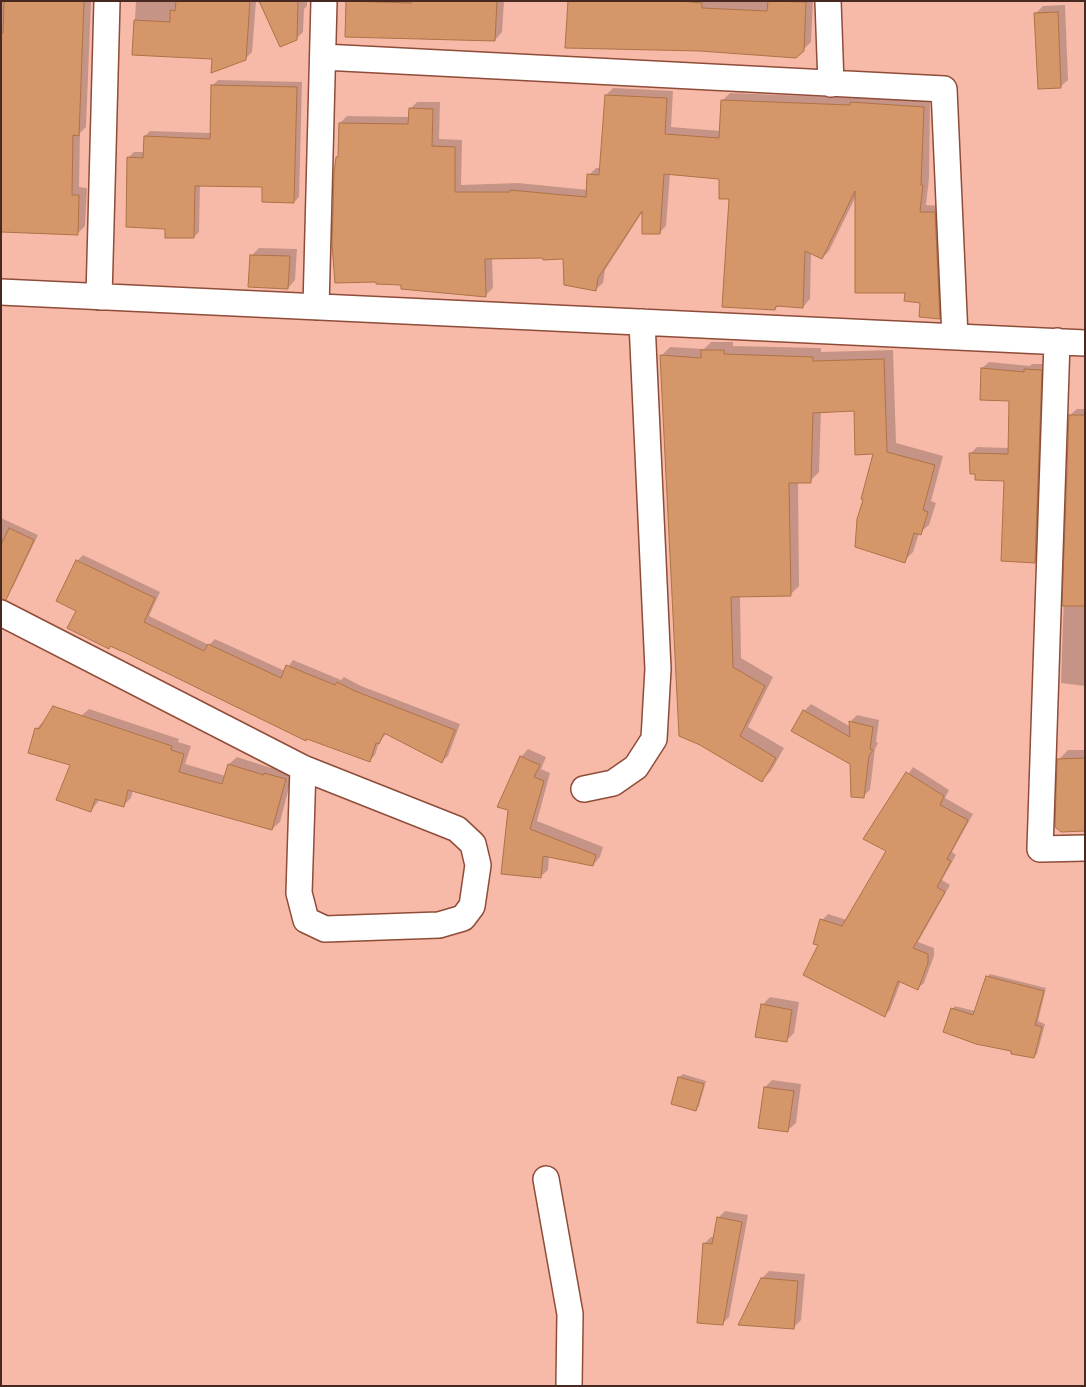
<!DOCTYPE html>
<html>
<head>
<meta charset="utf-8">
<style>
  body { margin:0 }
  #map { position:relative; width:1086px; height:1387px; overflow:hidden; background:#f7baa8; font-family:Poppins,sans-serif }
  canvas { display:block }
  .frame { position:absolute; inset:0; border:2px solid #472921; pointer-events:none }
</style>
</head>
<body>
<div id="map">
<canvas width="1086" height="1387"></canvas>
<div class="frame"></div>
</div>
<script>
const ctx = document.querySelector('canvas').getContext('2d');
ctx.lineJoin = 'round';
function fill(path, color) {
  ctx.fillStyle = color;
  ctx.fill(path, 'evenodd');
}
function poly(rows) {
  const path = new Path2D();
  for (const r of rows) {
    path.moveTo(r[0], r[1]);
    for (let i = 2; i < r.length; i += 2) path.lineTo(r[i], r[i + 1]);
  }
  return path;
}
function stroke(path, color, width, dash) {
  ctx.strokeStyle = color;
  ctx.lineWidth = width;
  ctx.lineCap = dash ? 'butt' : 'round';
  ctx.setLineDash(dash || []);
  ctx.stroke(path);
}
fill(poly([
  [1,1,91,1,86,127,80,133,79,187,87,188,85,226,77,234,1,230],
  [136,1,256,1,252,52,245,59,133,54],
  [260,1,307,1,307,6,304,9,303,32,296,39],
  [348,1,504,1,502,32,495,40],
  [569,1,813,1,811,42,803,50],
  [1065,5,1068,80,1060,87,1036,13,1043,6],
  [218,80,302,82,299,197,294,202,264,186,200,185,199,232,194,237,166,228,128,158,134,152,144,152,145,136,150,131,211,133,212,86],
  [613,88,673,91,671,127,721,131,722,101,730,93,856,98,858,96,930,100,929,178,926,205,942,206,946,310,939,317,907,291,857,194,829,251,822,258,811,253,810,299,803,307,779,305,775,309,720,178,670,174,666,226,659,233,643,211,605,270,603,283,595,290,565,257,492,257,493,288,486,295,337,158,340,155,340,123,347,116,410,117,410,109,417,102,440,102,439,139,462,140,461,185,518,183,588,190,589,175,596,168,601,168,606,95],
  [259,248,297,249,295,280,288,288,251,256],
  [711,342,733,342,733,346,821,348,821,352,893,350,896,443,943,456,931,501,936,503,929,525,919,533,913,552,904,561,875,453,855,410,821,411,819,472,810,481,798,481,799,586,790,595,740,595,741,658,773,677,748,727,784,748,771,771,762,780,701,744,661,356,670,347,704,349],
  [989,362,1030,366,1032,364,1047,364,1041,555,1035,561,1005,480,971,453,977,447,1009,448,1010,400,982,368],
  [1077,409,1085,409,1085,686,1061,683,1070,415],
  [1,518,38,535,13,587,8,593,1,589],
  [83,555,160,592,149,616,209,645,215,639,285,671,293,660,341,680,344,677,361,686,460,724,448,756,442,761,387,733,379,742,375,755,369,761,77,610,77,561],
  [811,704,851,727,851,721,857,715,879,720,876,742,878,743,875,749,870,790,863,796,851,763,804,711],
  [89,709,179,739,178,742,191,746,185,764,226,776,229,764,237,757,271,768,273,766,293,772,280,822,272,829,133,790,131,798,123,806,100,799,91,811,72,764,36,729,44,721,81,716],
  [528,749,546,757,541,769,550,773,537,821,603,847,600,857,593,865,549,856,548,870,540,877,502,873,521,757],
  [1068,750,1085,750,1085,830,1059,759],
  [913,767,949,790,945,798,973,814,952,852,956,855,942,880,950,885,918,942,934,948,934,956,924,983,918,988,901,981,890,1010,884,1016,820,944,822,920,828,914,847,920,887,850,865,838],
  [990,974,1046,988,1038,1021,1045,1024,1037,1054,1033,1057,1013,1050,952,1009,955,1006,975,1011,987,977],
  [770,997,799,1002,794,1033,786,1041,762,1005],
  [683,1074,706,1081,699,1106,696,1110,672,1103,679,1077],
  [772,1080,801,1084,796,1123,788,1130,765,1087],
  [725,1211,748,1215,729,1317,722,1324,705,1243,711,1237,715,1237,718,1218],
  [769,1271,805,1274,801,1320,794,1327,762,1278]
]), '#0003');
const building = poly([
  [4,1,84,1,79,136,73,135,72,195,79,195,78,235,1,232,1,33,3,33,4,1],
  [176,1,250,1,246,60,211,73,212,59,132,55,134,20,170,22,170,10,175,11,176,1],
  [259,1,298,1,297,40,280,47,259,1],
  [346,1,411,3,411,1,497,1,495,41,345,37,346,1],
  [568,1,680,1,702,3,702,8,767,11,768,1,806,2,804,51,796,58,700,51,565,48,568,1],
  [1058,12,1061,88,1038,89,1034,13,1058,12],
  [211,85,297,87,294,203,262,202,262,187,195,186,194,238,165,238,165,229,126,227,127,157,143,158,144,136,210,139,211,85],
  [605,95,667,98,665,134,719,138,721,100,850,105,850,102,924,107,921,185,923,185,920,212,935,212,940,319,919,317,920,303,904,301,905,293,855,293,855,191,822,259,805,251,803,308,776,306,775,310,722,307,729,199,719,199,719,179,664,174,660,234,642,234,642,211,598,278,596,291,564,285,563,259,543,260,543,258,485,259,486,297,401,289,401,285,376,284,376,282,335,283,332,244,334,173,336,157,338,157,339,123,408,124,409,108,433,109,432,146,455,147,455,192,510,192,510,190,586,197,587,174,599,175,605,95],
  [250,255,290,256,288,289,248,287,250,255],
  [701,350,724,350,724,354,813,357,813,361,884,359,887,452,935,465,923,510,928,512,921,535,914,533,905,563,855,547,857,519,863,500,861,499,873,454,855,455,854,411,813,413,811,483,789,483,791,596,731,597,733,667,765,686,740,736,776,758,762,782,700,745,679,736,660,355,701,358,701,350],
  [981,368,1024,372,1024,369,1042,370,1035,563,1001,561,1004,481,975,480,975,474,970,474,969,453,1008,454,1009,401,980,400,981,368],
  [1069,415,1085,415,1085,606,1062,606,1069,415],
  [9,528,34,540,6,600,1,599,1,545,9,528],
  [76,560,155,598,144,622,204,651,208,644,281,678,286,665,335,685,337,682,355,691,455,730,442,763,384,733,379,744,376,743,370,762,307,739,306,741,128,654,110,646,109,649,67,628,76,611,56,601,76,560],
  [53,706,172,746,171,750,184,754,179,772,222,784,228,764,264,775,264,773,286,779,272,830,128,790,124,807,95,799,91,812,56,800,70,765,28,753,35,728,39,729,53,706],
  [803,710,850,737,849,721,873,727,870,749,873,750,869,756,864,798,851,797,850,764,791,731,803,710],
  [520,756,540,765,534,777,544,781,530,829,596,855,593,866,543,856,541,878,501,874,508,810,497,807,520,756],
  [1085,758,1085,831,1061,832,1055,827,1057,759,1085,758],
  [906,772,944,796,940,805,968,820,947,859,951,861,937,887,945,892,913,948,928,954,928,963,918,990,898,981,885,1017,803,975,818,945,813,944,820,919,842,926,886,851,863,839,906,772],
  [986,976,1044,991,1035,1025,1042,1027,1034,1058,1011,1054,1011,1051,976,1044,943,1032,951,1008,973,1015,986,976],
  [761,1004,792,1010,787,1042,755,1037,761,1004],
  [678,1077,704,1084,696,1111,671,1104,678,1077],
  [764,1087,794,1091,788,1132,758,1128,764,1087],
  [717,1217,742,1222,723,1325,697,1323,703,1243,712,1244,717,1217],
  [761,1278,798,1281,794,1329,738,1325,761,1278]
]);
fill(building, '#d5976a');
stroke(building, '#ad7246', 1);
const minor = poly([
  [828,1,831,84],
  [323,57,944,89,955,337],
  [1,292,1085,343],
  [99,297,107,1],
  [316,307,324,1],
  [1057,341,1040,849,1085,848],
  [1,613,303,768,457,829,473,844,478,865,472,906,463,918,439,925,325,929,306,920,299,893,303,768],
  [584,789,613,783,636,767,654,739,658,669,642,322],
  [546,1179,570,1314,569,1386]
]);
stroke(minor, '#8f4c39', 28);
stroke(minor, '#fff', 25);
</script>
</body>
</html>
